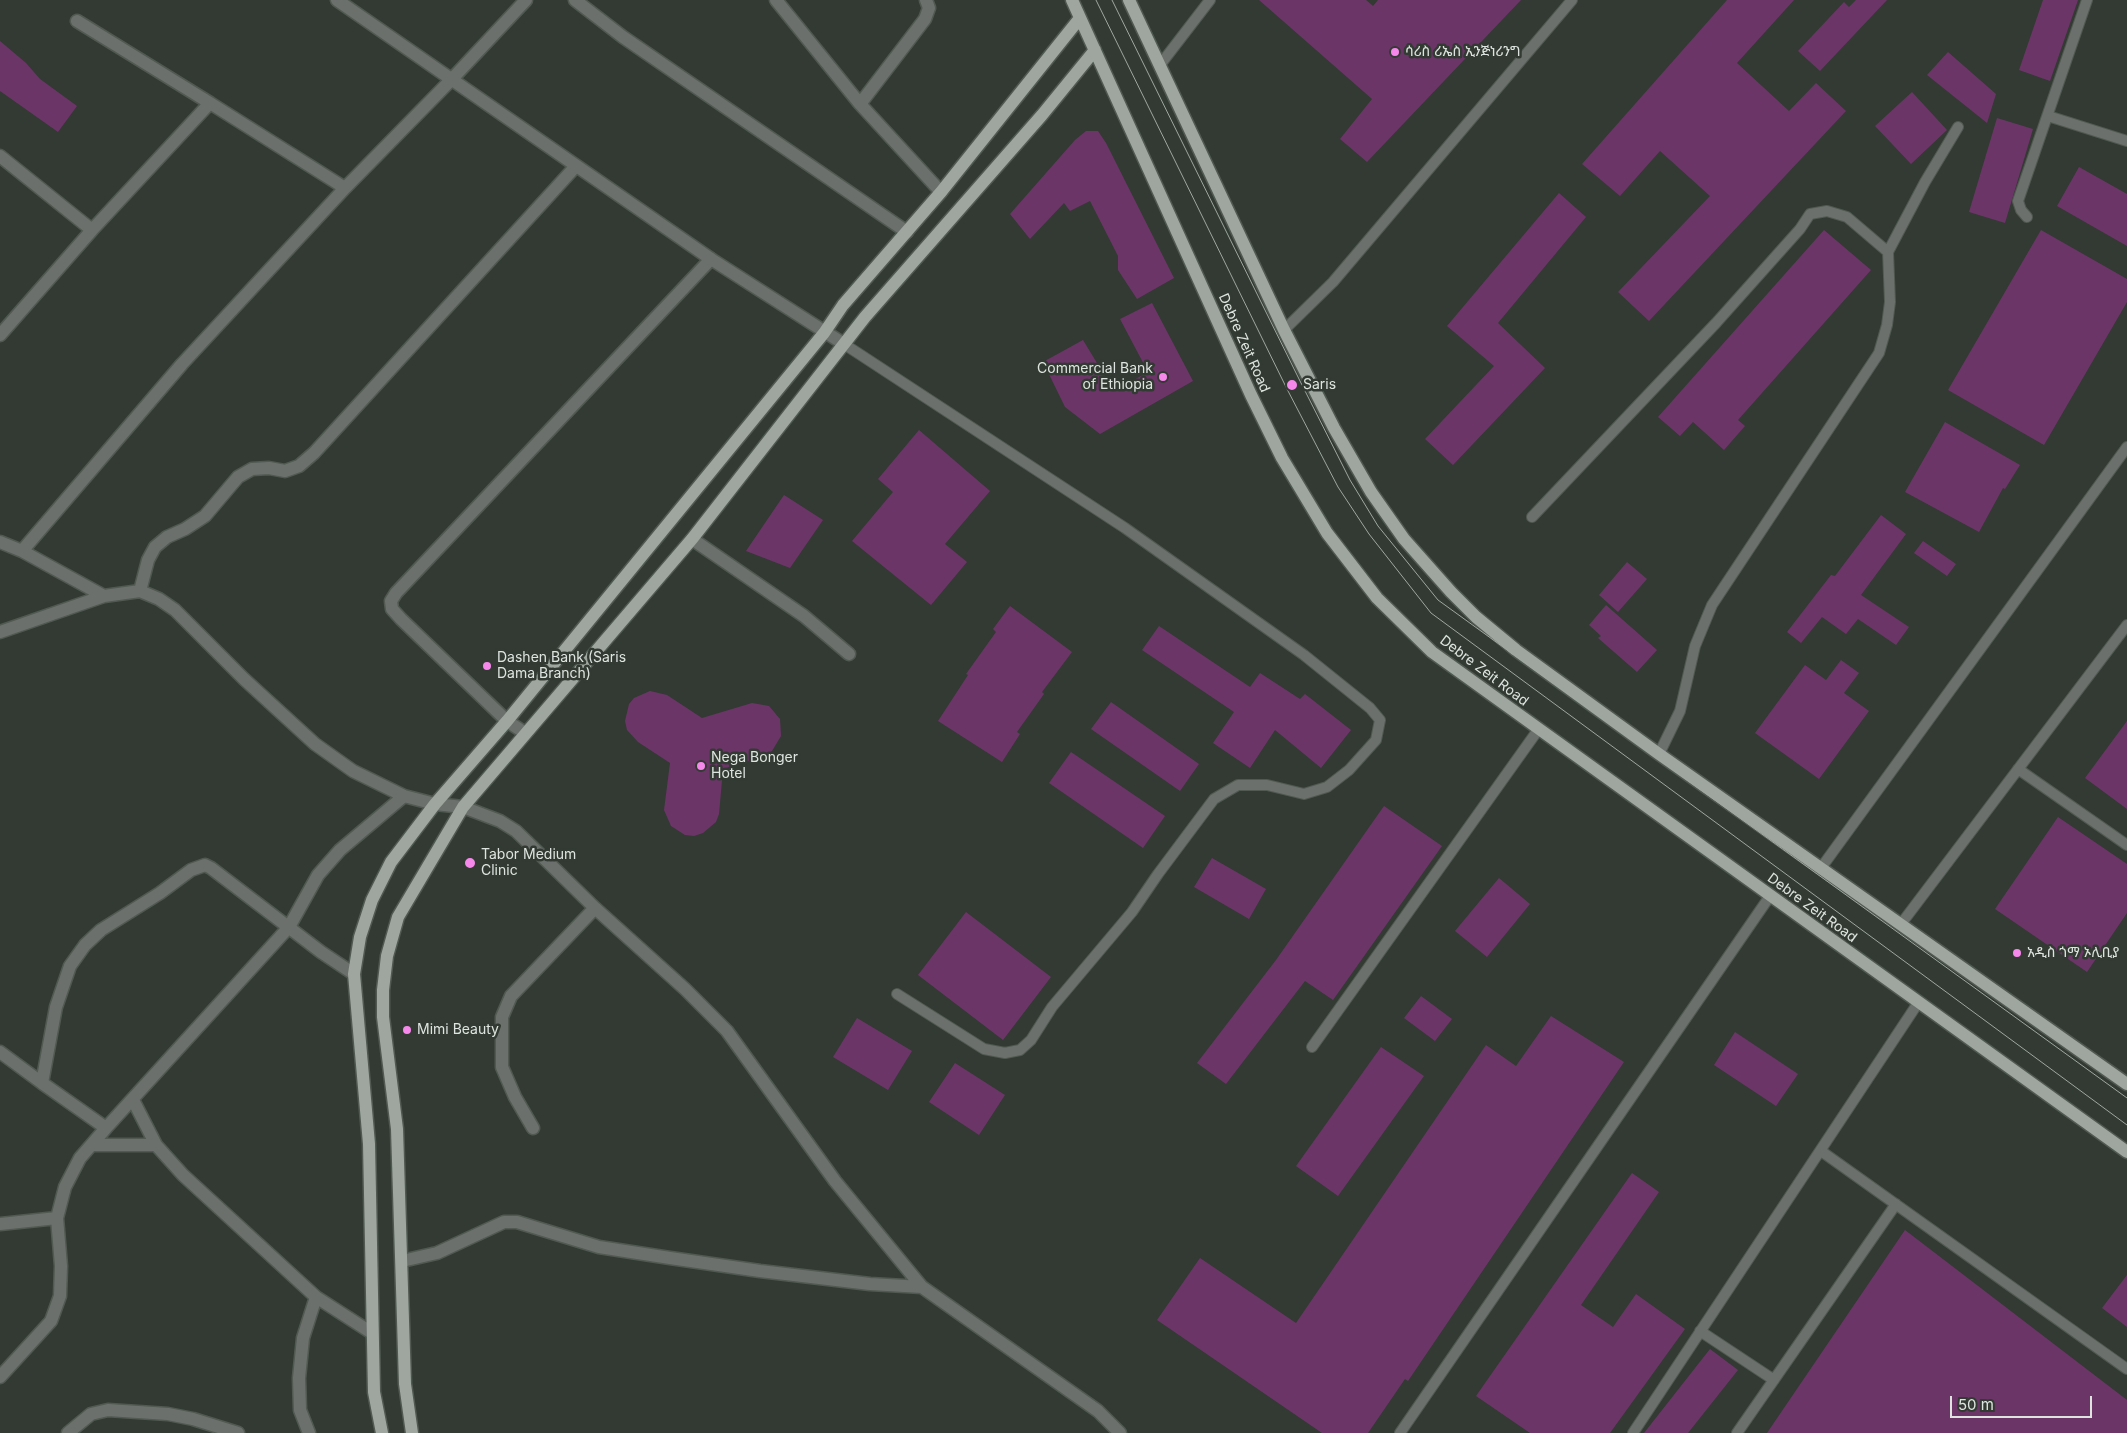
<!DOCTYPE html>
<html>
<head>
<meta charset="utf-8">
<style>
  body { margin:0 }
  #map { position:relative; width:2127px; height:1433px; overflow:hidden; background:#323a33; font-family:Inter,sans-serif }
  canvas { display:block }
  .scale { position:absolute; left:1950px; top:1396px; width:142px; height:22px; box-sizing:border-box; border:2px solid #dee4df; border-top:0; padding-left:6px; font-size:15px; line-height:18px; white-space:nowrap; color:#dee4df; -webkit-text-stroke:4px #323a33; paint-order:stroke }
</style>
</head>
<body>
<div id="map">
<canvas width="2127" height="1433"></canvas>
<div class="scale">50 m</div>
</div>
<script>
const ctx = document.querySelector('canvas').getContext('2d');
ctx.lineJoin = 'round';
function fill(path, color) {
  ctx.fillStyle = color;
  ctx.fill(path, 'evenodd');
}
function poly(rows) {
  const path = new Path2D();
  for (const r of rows) {
    path.moveTo(r[0], r[1]);
    for (let i = 2; i < r.length; i += 2) path.lineTo(r[i], r[i + 1]);
  }
  return path;
}
function stroke(path, color, width, dash) {
  ctx.strokeStyle = color;
  ctx.lineWidth = width;
  ctx.lineCap = dash ? 'butt' : 'round';
  ctx.setLineDash(dash || []);
  ctx.stroke(path);
}
function label(font, color, halo, rows, align = 'center') {
  ctx.font = font + ' Inter,"Noto Sans Ethiopic",sans-serif';
  ctx.lineWidth = 5;
  ctx.setLineDash([]);
  ctx.textBaseline = 'middle';
  ctx.strokeStyle = halo;
  ctx.fillStyle = color;
  for (const [text, x, y, turn = 0] of rows) {
    ctx.save();
    ctx.translate(x, y);
    ctx.rotate((+turn || 0) * Math.PI / 180);
    ctx.textAlign = isNaN(turn) ? turn : align;
    if (halo) ctx.strokeText(text, 0, 0);
    ctx.fillText(text, 0, 0);
    ctx.restore();
  }
}
fill(poly([
  [1259,0,1366,0,1373,6,1378,0,1521,0,1367,162,1340,139,1372,99],
  [1727,0,1794,0,1737,63,1789,111,1816,83,1846,111,1649,321,1618,292,1710,196,1660,151,1620,196,1582,164],
  [1856,0,1887,0,1820,71,1798,51,1844,2,1849,7],
  [2043,0,2078,0,2050,81,2019,70],
  [0,41,26,63,40,79,77,106,58,132,0,91],
  [1948,52,1996,94,1987,123,1927,75],
  [1912,92,1947,130,1911,164,1875,126],
  [1997,118,2033,129,2005,223,1969,212],
  [1086,131,1098,131,1106,143,1174,278,1137,299,1118,270,1118,256,1090,201,1070,211,1064,203,1030,239,1010,214,1075,140],
  [2079,167,2127,194,2127,246,2057,206],
  [1559,193,1586,217,1498,323,1545,368,1453,465,1425,439,1494,366,1447,326],
  [1824,230,1871,270,1738,420,1745,426,1724,450,1693,422,1680,436,1658,417],
  [2041,230,2127,279,2127,302,2044,445,1948,390],
  [1152,303,1193,381,1100,434,1065,407,1043,362,1083,340,1114,391,1148,372,1120,319],
  [1945,422,2020,465,2005,489,2003,488,1979,532,1905,492],
  [919,430,990,491,945,544,967,562,931,605,852,541,893,492,878,479],
  [784,495,823,520,790,568,746,551],
  [1881,515,1906,534,1861,595,1909,627,1896,645,1858,619,1846,634,1822,617,1801,643,1787,632,1831,575,1835,576],
  [1923,541,1956,564,1947,576,1914,553],
  [1627,562,1647,579,1618,612,1599,595],
  [1606,605,1657,650,1637,672,1598,638,1601,636,1589,625],
  [1010,606,1072,652,1042,692,1044,694,1017,732,1020,734,1002,762,938,721,968,675,966,674,996,632,993,629],
  [1159,626,1250,687,1260,673,1300,699,1305,694,1351,730,1321,768,1275,730,1250,768,1213,743,1234,712,1142,650],
  [1841,660,1859,673,1844,693,1869,711,1819,779,1755,733,1805,665,1826,680],
  [650,691,667,695,702,718,752,703,769,706,780,719,781,736,772,751,765,756,723,769,719,814,716,822,703,833,694,836,685,835,671,826,664,810,670,763,638,742,627,730,625,721,629,704,634,698],
  [1111,702,1199,764,1180,791,1091,729],
  [2127,721,2127,809,2085,778],
  [1071,752,1165,816,1143,848,1049,783],
  [1384,806,1442,846,1333,1000,1305,981,1226,1084,1197,1063,1276,960],
  [2058,817,2127,864,2127,913,2087,972,1995,909],
  [1212,858,1266,889,1249,919,1194,887],
  [1499,878,1530,904,1487,957,1455,931],
  [966,912,1051,977,1003,1040,918,975],
  [1421,996,1452,1019,1435,1041,1404,1018],
  [1551,1016,1624,1062,1408,1381,1405,1379,1368,1433,1322,1433,1157,1320,1200,1258,1296,1323,1486,1045,1516,1066],
  [857,1018,912,1051,888,1090,833,1057],
  [1735,1032,1798,1074,1776,1106,1714,1065],
  [1381,1047,1424,1076,1338,1196,1296,1166],
  [955,1063,1005,1095,979,1135,929,1102],
  [1632,1173,1659,1192,1581,1305,1613,1327,1636,1294,1685,1329,1610,1433,1530,1433,1476,1396],
  [1905,1230,2127,1400,2127,1433,1767,1433],
  [2127,1275,2127,1327,2102,1308],
  [1710,1349,1738,1370,1688,1433,1644,1433]
]), '#6c3567');
const service = poly([
  [1160,65,1210,0],
  [2048,116,2127,141],
  [2027,217,2021,210,2018,201,2087,0],
  [1284,330,1333,282,1572,0],
  [844,344,1125,528,1304,655,1370,708,1380,720,1376,740,1349,770,1327,787,1304,794,1267,785,1238,785,1214,799,1158,874,1132,912,1052,1007,1031,1040,1020,1050,1005,1053,984,1049,897,994],
  [1532,517,1716,323,1800,229,1810,214,1827,211,1847,217,1888,252],
  [1659,754,1680,711,1695,646,1712,605,1879,353,1887,325,1890,302,1888,252,1925,182,1958,127],
  [2018,769,2127,845],
  [1821,868,2127,447],
  [1901,924,2127,625],
  [1312,1047,1538,730],
  [1821,1151,2127,1369],
  [1700,1331,1774,1380],
  [1400,1433,1770,896],
  [1633,1433,1918,1003],
  [1737,1433,1896,1204]
]);
const minor = poly([
  [575,0,623,37,907,232],
  [776,0,860,104,941,192],
  [77,21,210,103],
  [860,104,925,19,929,8,926,0],
  [0,156,92,230],
  [0,335,92,230,210,103,345,188,452,79,526,0],
  [692,539,804,616,849,654],
  [0,542,22,551,182,364,345,188],
  [22,551,104,596],
  [140,591,148,560,155,547,167,537,185,529,205,516,238,477,252,469,269,468,285,471,299,466,314,453,576,166],
  [0,632,104,596,140,591,159,599,175,610,244,679,315,744,353,771,404,796,435,804,463,807,500,821,516,831,595,908,685,989,727,1031,835,1181,922,1287,870,1284,760,1271,670,1258,599,1247,517,1222,504,1222,437,1253,402,1261],
  [525,733,507,721,401,619,392,609,391,601,396,593,711,259],
  [0,1052,42,1083],
  [133,1100,156,1145],
  [106,1128,42,1083,56,1007,70,966,85,945,101,930,160,893,191,870,205,865,211,868,321,952,354,974],
  [533,1128,515,1097,502,1067,502,1017,511,996,595,908],
  [92,1145,156,1145,183,1175,316,1297,372,1333],
  [0,1224,57,1218],
  [922,1287,1098,1411,1120,1433],
  [0,1377,51,1321,60,1296,61,1266,57,1218,65,1187,80,1158,106,1128,289,927,318,875,340,850,404,796],
  [68,1433,91,1414,108,1410,168,1414,193,1419,238,1433],
  [309,1433,300,1410,299,1378,303,1338,316,1297]
]);
const tertiary = poly([
  [337,0,711,259,844,344]
]);
const primary = poly([
  [1072,0,1251,395,1282,458,1327,533,1377,598,1432,652,2127,1152],
  [1129,0,1284,330,1334,428,1371,492,1404,539,1451,592,1476,617,1516,650,1659,754,2127,1084],
  [382,1433,374,1392,369,1144,354,974,360,937,372,900,391,862,435,804,507,721,824,333,843,305,941,192,1080,18],
  [412,1433,405,1384,397,1129,383,1017,383,990,387,956,398,917,463,807,692,539,865,317,1042,115,1095,50]
]);
stroke(service, '#515952', 12);
stroke(minor, '#515952', 15);
stroke(tertiary, '#515952', 15);
stroke(primary, '#515952', 15);
stroke(service, '#6b706c', 10);
stroke(minor, '#6b706c', 12);
stroke(tertiary, '#6b706c', 12);
stroke(primary, '#9ea69f', 12);
stroke(poly([
  [1096,0,1287,389,1338,487,1369,534,1431,613,2127,1125],
  [1112,0,1300,381,1350,480,1378,526,1438,600,2127,1098]
]), '#a0a7a1', 1);
for (const [x, y, r, color] of [
  [1395,52,5,"#f788eb"],
  [1163,377,5,"#f788eb"],
  [1292,385,6,"#f788eb"],
  [487,666,5,"#f788eb"],
  [701,766,5,"#f788eb"],
  [470,863,6,"#f788eb"],
  [2017,953,5,"#f788eb"],
  [407,1030,5,"#f788eb"]
]) {
  const dot = new Path2D();
  dot.arc(x, y, r, 0, 2 * Math.PI);
  ctx.fillStyle = color;
  ctx.fill(dot);
  stroke(dot, '#323a33', 2);
}
label('14px', '#dee4df', '#323a33', [
  ["ሳሪስ ሪኤስ ኢንጅነሪንግ",1405,52],
  ["Commercial Bank",1153,369,"right"],
  ["of Ethiopia",1153,385,"right"],
  ["Saris",1303,385],
  ["Dashen Bank (Saris",497,658],
  ["Dama Branch)",497,674],
  ["Nega Bonger",711,758],
  ["Hotel",711,774],
  ["Tabor Medium",481,855],
  ["Clinic",481,871],
  ["አዲስ ጎማ ኦሊቢያ",2027,953],
  ["Mimi Beauty",417,1030]
], 'left');
label('14px', '#dee4df', '#323a33', [
  ["Debre Zeit Road",1244,343,66],
  ["Debre Zeit Road",1484,671,37],
  ["Debre Zeit Road",1812,908,36]
]);
</script>
</body>
</html>
